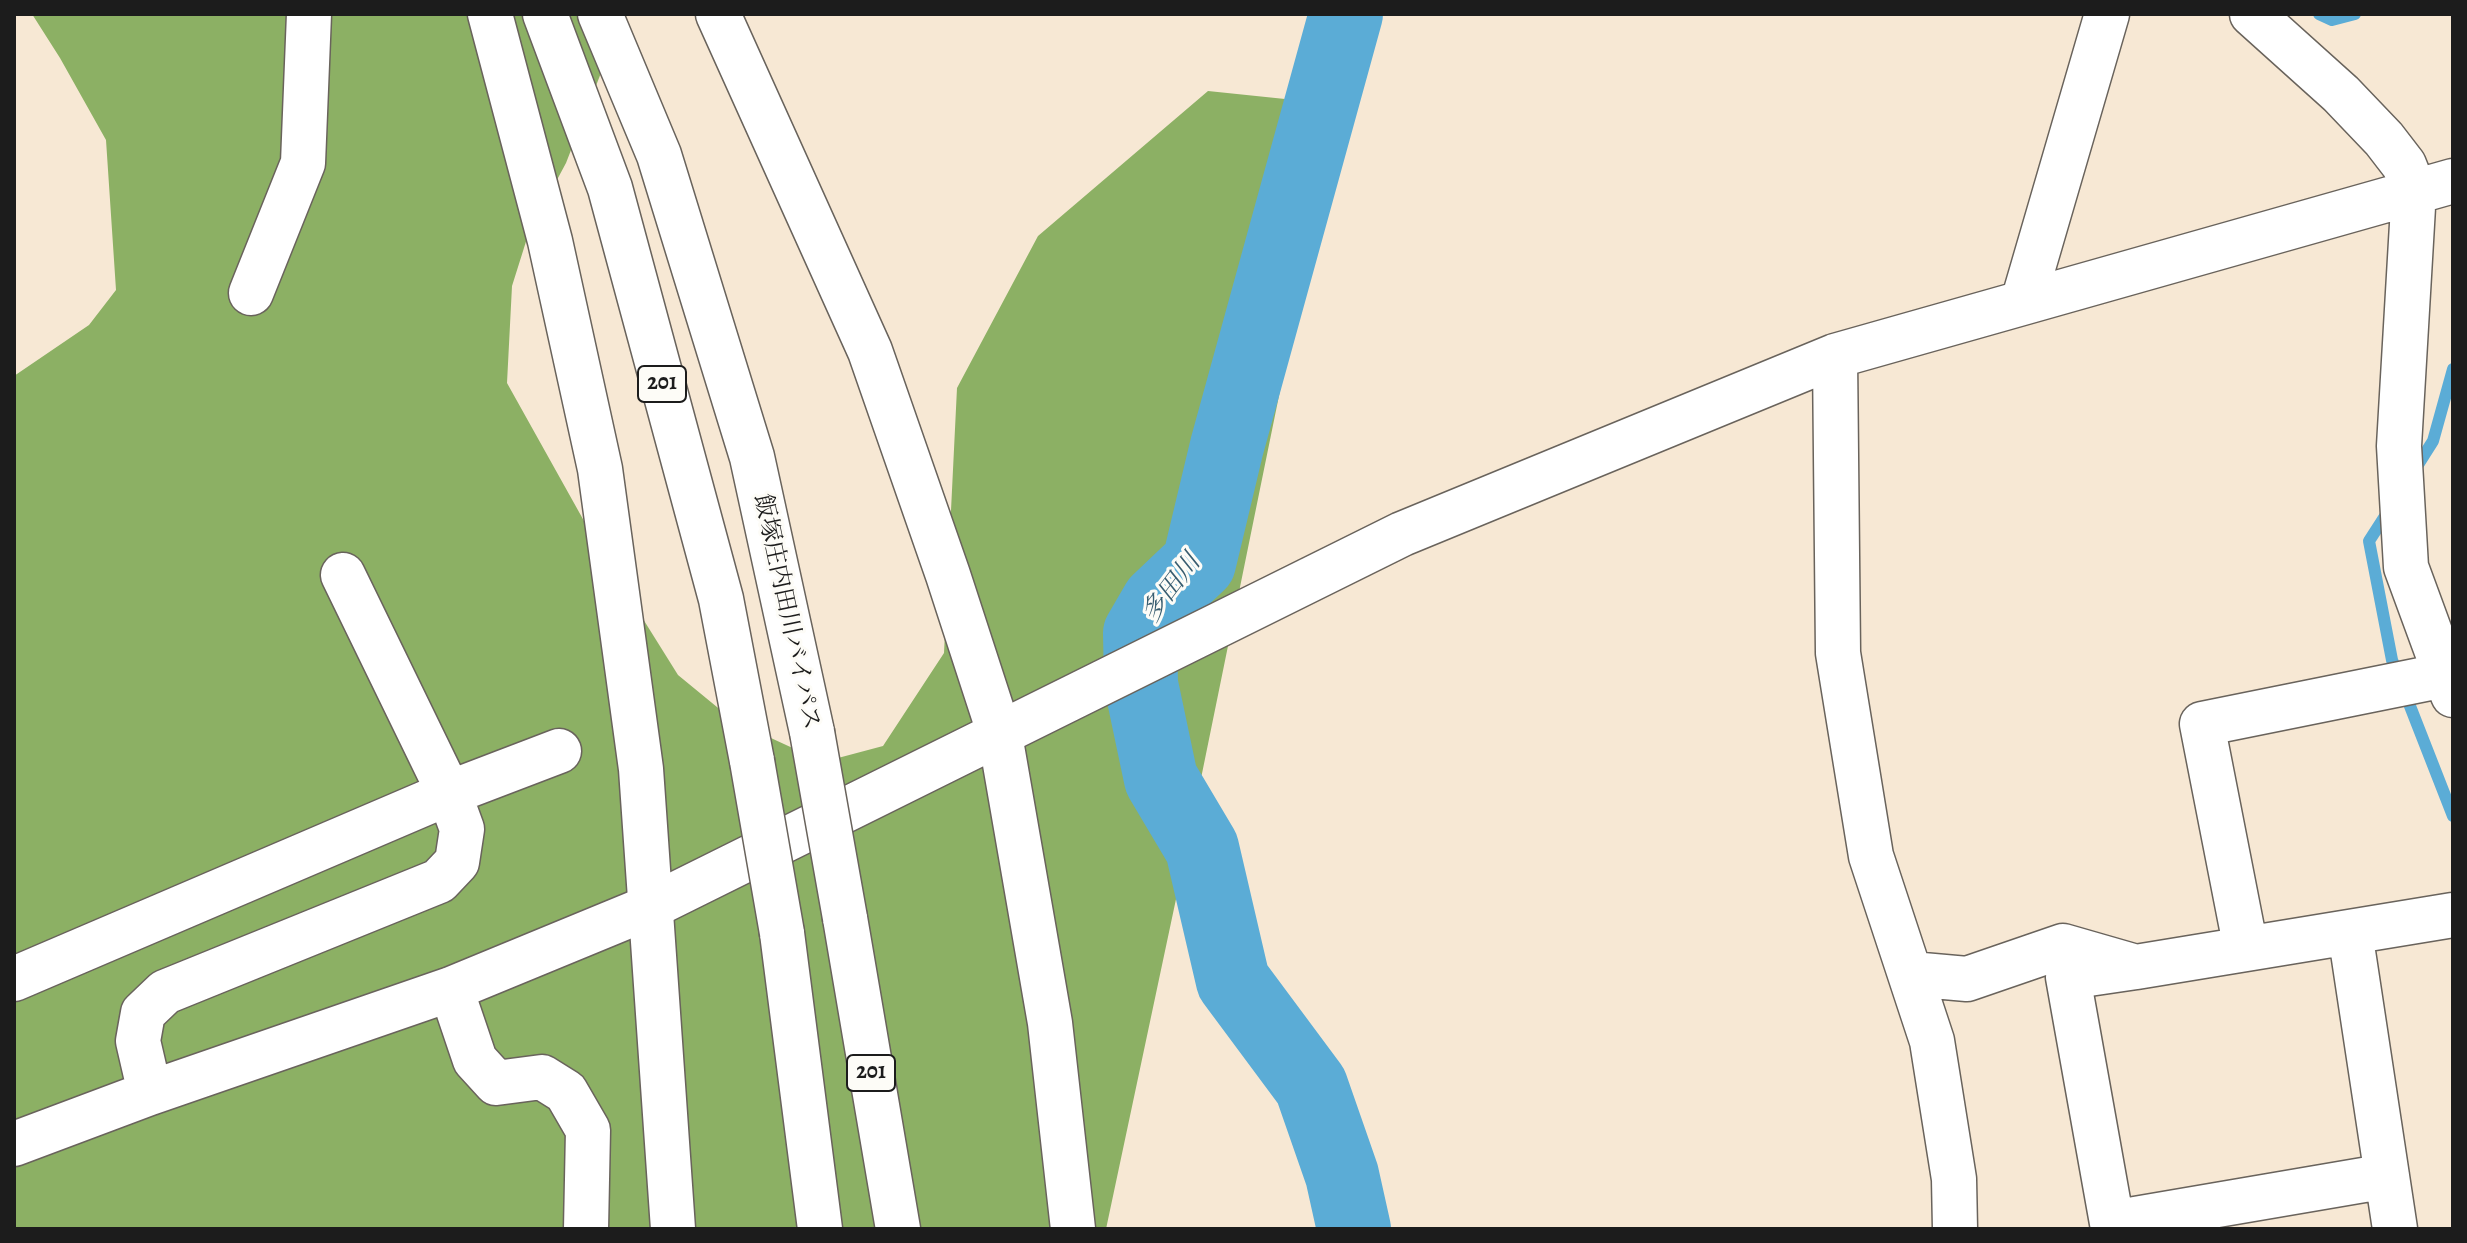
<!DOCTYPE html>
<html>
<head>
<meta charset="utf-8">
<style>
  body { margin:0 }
  #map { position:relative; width:2467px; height:1243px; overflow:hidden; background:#f7e8d4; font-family:Alegreya,serif }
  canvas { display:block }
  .frame { position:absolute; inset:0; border:16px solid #1c1c1c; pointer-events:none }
</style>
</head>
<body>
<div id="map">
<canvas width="2467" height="1243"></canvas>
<div class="frame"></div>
</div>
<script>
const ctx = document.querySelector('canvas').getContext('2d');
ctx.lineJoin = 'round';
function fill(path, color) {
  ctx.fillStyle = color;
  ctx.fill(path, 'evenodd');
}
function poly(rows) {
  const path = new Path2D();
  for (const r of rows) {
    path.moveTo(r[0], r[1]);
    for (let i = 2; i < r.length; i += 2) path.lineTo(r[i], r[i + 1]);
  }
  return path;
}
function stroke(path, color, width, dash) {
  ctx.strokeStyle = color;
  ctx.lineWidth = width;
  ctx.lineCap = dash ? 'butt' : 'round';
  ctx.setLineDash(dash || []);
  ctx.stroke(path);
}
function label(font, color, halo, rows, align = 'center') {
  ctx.font = font + ' Alegreya,"Noto Serif JP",serif';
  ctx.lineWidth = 6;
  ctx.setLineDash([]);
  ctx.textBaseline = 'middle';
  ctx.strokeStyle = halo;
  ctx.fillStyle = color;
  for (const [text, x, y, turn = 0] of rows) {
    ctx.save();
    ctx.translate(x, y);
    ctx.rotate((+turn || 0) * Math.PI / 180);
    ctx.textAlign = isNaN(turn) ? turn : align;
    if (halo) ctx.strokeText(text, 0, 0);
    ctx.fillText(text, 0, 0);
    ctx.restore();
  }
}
fill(poly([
  [32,14,611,14,606,60,566,163,529,232,512,286,507,383,603,555,678,675,734,721,823,762,883,746,944,653,957,388,1038,236,1208,91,1285,99,1305,119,1303,278,1186,852,1106,1229,14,1229,14,376,89,325,116,290,106,140,60,58]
]), '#8cb064');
stroke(poly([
  [2319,14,2332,20,2355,14],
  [2414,471,2433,441,2453,369],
  [2389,510,2369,541,2392,660,2453,816]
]), '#5bacd6', 12);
stroke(poly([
  [1346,14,1227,446,1199,563,1158,602,1140,633,1141,684,1161,779,1202,848,1233,981,1311,1086,1342,1175,1354,1229]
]), '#5bacd6', 74);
const minor = poly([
  [2252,14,2341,94,2384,139,2404,165,2414,190,2399,446,2406,567,2453,695],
  [251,293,303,163,309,14],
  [2023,302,2107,14],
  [1835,356,1838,653,1871,856,1932,1041,1954,1179,1955,1229],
  [2350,932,2395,1229],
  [2246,949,2202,724,2445,675],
  [2136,967,2068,977,2112,1223,2387,1176],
  [1911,974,1967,979,2063,946,2136,967,2453,915],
  [14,979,449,793,559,751],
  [451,989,475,1060,496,1083,542,1077,566,1092,588,1130,586,1229],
  [150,1093,138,1041,143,1013,165,992,439,881,457,862,462,829,449,793,343,575],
  [14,1144,150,1093,451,989,650,907,1402,534,1835,356,2453,181]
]);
const highway = poly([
  [490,14,550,241,600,469,641,769,673,1229],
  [545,14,610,188,721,599,752,761],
  [600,14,659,155,752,457,812,732],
  [718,14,870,351,948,575,1000,735,1050,1023,1073,1229],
  [845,918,898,1229],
  [782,933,820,1229]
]);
stroke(minor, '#69635c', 47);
stroke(highway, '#69635c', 47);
stroke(minor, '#fff', 44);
stroke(highway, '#fff', 44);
const highwayBridge = poly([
  [812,732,845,918],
  [752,761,782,933]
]);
stroke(highwayBridge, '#69635c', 47, []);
stroke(highwayBridge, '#fff', 44);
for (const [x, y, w] of [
  [662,384,48],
  [871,1073,48]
]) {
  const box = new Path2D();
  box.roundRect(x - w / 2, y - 18, w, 36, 6);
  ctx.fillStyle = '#fdfcf7';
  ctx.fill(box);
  stroke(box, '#1c1c1c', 2);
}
label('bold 22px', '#1c1c1c', null, [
  ["201",662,384],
  ["201",871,1073]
]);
label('24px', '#1c1c1c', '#fdfcf7', [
  ["飯塚庄内田川バイパス",786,612,78]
]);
label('italic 26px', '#385d70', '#fdfcf7', [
  ["多田川",1172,589,-53]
]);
</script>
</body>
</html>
